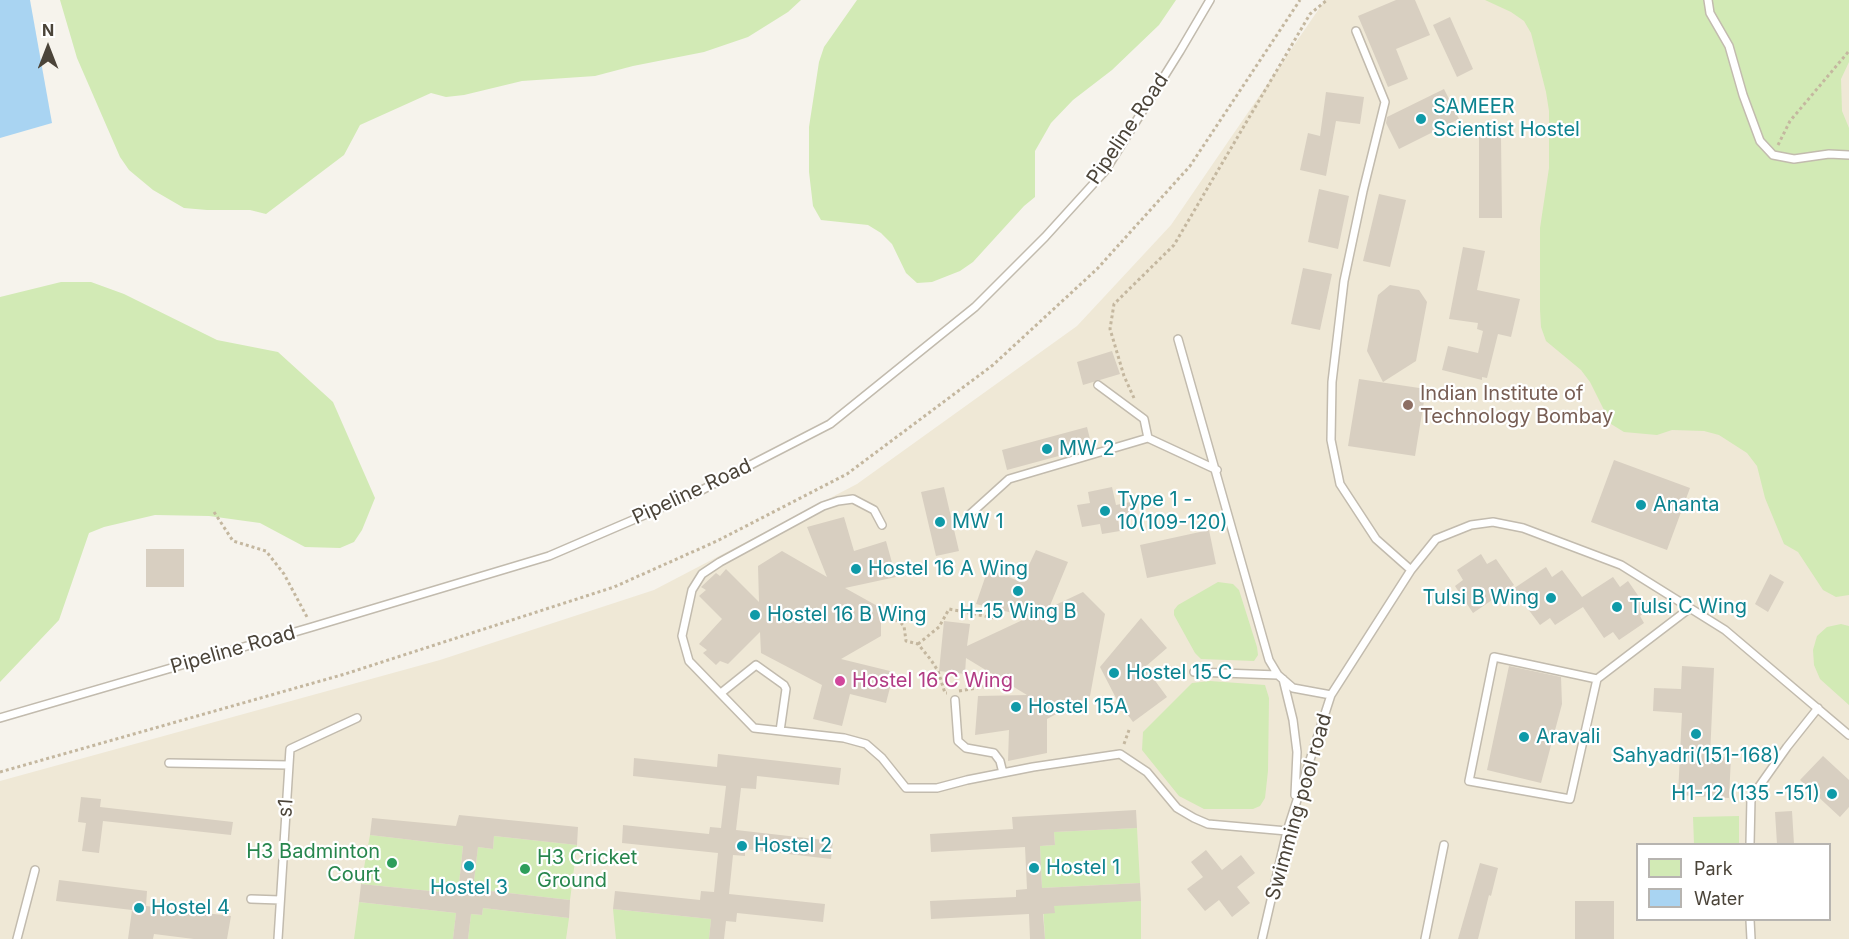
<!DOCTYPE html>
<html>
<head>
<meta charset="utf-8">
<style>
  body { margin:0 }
  #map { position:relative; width:1849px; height:939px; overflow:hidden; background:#f6f3ec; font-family:Inter,sans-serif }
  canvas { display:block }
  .legend { position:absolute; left:1636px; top:843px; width:195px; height:78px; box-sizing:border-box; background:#fff; border:2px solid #b7b4b0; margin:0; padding:8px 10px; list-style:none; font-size:18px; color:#4b4439 }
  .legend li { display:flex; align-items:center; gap:12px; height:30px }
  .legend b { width:30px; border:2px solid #b7b4b0 }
  .north { position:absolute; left:18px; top:18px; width:60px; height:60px; -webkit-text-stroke:4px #fff; paint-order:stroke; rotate:0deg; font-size:16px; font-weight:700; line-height:24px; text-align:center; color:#4b4439 }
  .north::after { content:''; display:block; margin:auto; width:21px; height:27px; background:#4b4439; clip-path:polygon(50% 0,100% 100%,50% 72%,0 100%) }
</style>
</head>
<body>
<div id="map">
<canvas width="1849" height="939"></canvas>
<ul class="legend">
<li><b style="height:16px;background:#d2eab5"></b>Park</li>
<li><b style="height:16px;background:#a9d4f2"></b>Water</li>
</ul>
<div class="north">N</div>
</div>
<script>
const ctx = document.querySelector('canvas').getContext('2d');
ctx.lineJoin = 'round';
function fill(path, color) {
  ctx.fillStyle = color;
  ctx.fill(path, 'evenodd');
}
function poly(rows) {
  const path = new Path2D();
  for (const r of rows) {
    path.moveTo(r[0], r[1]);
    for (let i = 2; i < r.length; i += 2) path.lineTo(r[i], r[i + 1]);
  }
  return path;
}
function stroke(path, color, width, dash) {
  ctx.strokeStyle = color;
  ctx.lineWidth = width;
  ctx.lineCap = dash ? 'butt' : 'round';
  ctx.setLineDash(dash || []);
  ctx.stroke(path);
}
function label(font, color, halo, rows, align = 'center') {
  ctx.font = font + ' Inter,sans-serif';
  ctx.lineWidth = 4.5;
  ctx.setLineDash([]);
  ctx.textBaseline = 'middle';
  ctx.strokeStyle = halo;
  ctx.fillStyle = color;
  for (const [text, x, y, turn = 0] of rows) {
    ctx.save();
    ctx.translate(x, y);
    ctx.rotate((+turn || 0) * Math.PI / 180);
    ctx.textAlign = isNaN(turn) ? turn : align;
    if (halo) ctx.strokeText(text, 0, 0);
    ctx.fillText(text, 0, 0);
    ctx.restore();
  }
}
fill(poly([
  [1325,0,1849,0,1849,939,0,939,0,781,440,660,654,590,857,484,1077,326,1171,225],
  [1638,844,1830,844,1830,920,1638,920]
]), '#efe8d6');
fill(poly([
  [60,0,801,0,788,12,748,37,704,52,633,66,595,76,522,81,464,95,446,97,431,93,360,125,344,155,266,214,250,210,207,210,184,208,153,190,129,170,120,157,77,58],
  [857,0,1176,0,1159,25,1112,70,1073,100,1051,123,1035,151,1035,197,1024,206,973,262,960,271,932,282,917,283,906,273,892,244,881,233,868,225,821,220,813,206,809,172,809,127,819,62,824,47],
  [1485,0,1849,0,1849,62,1841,79,1842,111,1849,128,1849,595,1836,597,1823,590,1798,552,1784,544,1765,498,1757,466,1747,453,1719,435,1704,431,1672,430,1657,435,1624,432,1611,424,1590,382,1581,370,1546,341,1541,327,1540,310,1540,228,1549,168,1549,111,1546,92,1531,33,1524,21,1511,12],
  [61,282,91,282,124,294,217,340,278,352,333,402,375,498,362,530,354,542,340,548,305,547,260,523,209,516,155,515,104,527,89,533,59,620,0,682,0,297],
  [1218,582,1233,584,1239,590,1257,647,1258,655,1254,661,1201,659,1195,653,1174,615,1174,610,1178,605],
  [1841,624,1849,626,1849,705,1820,679,1814,665,1813,650,1817,636,1827,627],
  [1210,681,1265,685,1269,698,1268,771,1265,798,1260,806,1253,809,1204,809,1179,796,1142,750,1143,732,1192,683],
  [1739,816,1739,844,1694,844,1693,817],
  [1137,828,1140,883,1042,888,1040,846,1055,845,1054,832],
  [370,835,463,846,459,884,451,884,450,893,361,884],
  [494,836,577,845,570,900,473,889,478,847,493,849],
  [1141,901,1141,939,1045,939,1043,905],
  [359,902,456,913,453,939,354,939],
  [483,908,569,918,566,939,468,939,471,914,482,915],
  [613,909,711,919,709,939,616,939]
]), '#d2eab5');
fill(poly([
  [0,0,30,0,52,123,0,138]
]), '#a9d4f2');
fill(poly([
  [1396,0,1415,0,1430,35,1396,49,1408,79,1388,87,1358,16],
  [1450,17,1473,69,1457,77,1433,25],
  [1444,89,1459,119,1399,149,1386,123,1387,117],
  [1326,92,1364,97,1360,124,1336,121,1326,176,1300,170,1308,133,1320,136],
  [1479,137,1501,137,1502,218,1479,218],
  [1319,189,1349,196,1338,249,1308,242],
  [1379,194,1406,200,1390,267,1363,261],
  [1463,247,1485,251,1477,290,1520,299,1511,337,1498,334,1487,378,1482,377,1482,380,1442,370,1448,346,1478,353,1483,331,1477,329,1478,323,1449,319],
  [1303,268,1332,274,1320,330,1291,324],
  [1390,285,1419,290,1427,302,1416,361,1383,382,1367,351,1378,295],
  [1112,351,1120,374,1083,385,1077,362],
  [1359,379,1426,389,1415,456,1348,446],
  [1087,427,1092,447,1007,470,1002,450],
  [1614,460,1690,488,1667,550,1591,522],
  [944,487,959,551,936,556,921,492],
  [1112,487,1116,505,1130,502,1132,517,1118,520,1120,531,1102,534,1100,524,1082,527,1077,505,1090,503,1088,492],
  [844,517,854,551,886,541,896,577,845,588,881,608,881,636,841,659,894,672,886,703,850,694,842,726,813,719,822,685,761,653,760,632,728,664,720,661,716,665,703,653,707,650,699,644,722,619,699,596,706,590,701,587,716,573,720,576,726,569,759,602,758,566,782,551,827,577,807,527],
  [1209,530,1216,564,1147,578,1140,545],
  [146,549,184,549,184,587,146,587],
  [1036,550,1068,562,1049,608,1083,592,1105,614,1090,696,1047,719,1047,753,1008,761,1009,730,975,735,978,696,1027,695,966,658,965,674,939,671,944,621,970,624,967,646,1029,617,976,604,988,569,1021,582],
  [1481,554,1487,564,1496,559,1514,585,1473,613,1455,586,1463,580,1457,570],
  [1546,567,1552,577,1562,570,1582,597,1613,577,1620,587,1628,581,1648,610,1640,616,1644,623,1619,640,1613,632,1604,638,1583,607,1555,625,1550,618,1540,625,1513,589],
  [1770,574,1784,582,1768,612,1755,604],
  [1141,618,1167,648,1145,667,1167,697,1133,722,1117,700,1100,667],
  [1509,666,1561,677,1562,704,1541,783,1487,770],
  [1682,666,1714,668,1710,756,1731,757,1729,798,1678,795,1682,713,1653,711,1654,688,1681,689],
  [718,754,841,768,839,785,757,776,756,789,741,788,736,830,833,841,831,859,745,849,745,856,733,855,729,894,825,904,823,922,737,913,736,922,726,921,724,939,709,939,711,919,613,909,615,891,700,900,701,891,714,892,718,853,622,843,623,825,709,834,710,827,721,828,726,786,633,776,634,758,717,767],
  [1823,756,1849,780,1849,807,1840,817,1800,780],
  [81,797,101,799,100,807,233,822,231,835,103,821,99,853,82,851,86,823,78,822],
  [1136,810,1137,828,1054,832,1055,845,1040,846,1042,888,1140,883,1141,901,1054,906,1055,913,1043,914,1045,939,1030,939,1029,914,931,919,930,901,1016,897,1016,890,1027,889,1025,847,931,852,930,834,1013,829,1012,817],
  [1792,811,1794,844,1777,844,1775,812],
  [459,815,578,827,577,845,494,836,493,849,478,847,473,889,570,900,569,918,483,908,482,915,471,914,468,939,453,939,456,913,359,902,361,884,450,893,451,883,459,884,463,846,370,835,372,818,456,826],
  [1206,850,1222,870,1241,855,1255,873,1237,887,1250,903,1232,917,1219,900,1205,911,1187,889,1203,877,1191,862],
  [1480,863,1498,868,1491,896,1489,895,1478,939,1458,939],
  [59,880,147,891,146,906,231,916,227,939,194,939,154,934,153,939,128,939,132,910,56,901],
  [1575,901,1614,901,1614,939,1575,939]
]), '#d8cfc1');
const service = poly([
  [1708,0,1710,13,1729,46,1743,95,1760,141,1773,155,1794,159,1829,154,1849,155],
  [1356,31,1385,102,1363,191,1344,281,1332,382,1331,440,1340,484,1376,539,1411,570],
  [1178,339,1269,660,1278,675,1293,688,1331,695],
  [1098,385,1144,419,1148,438,1217,470],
  [967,517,1009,479,1148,438],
  [882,525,874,510,853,499,838,501,823,506,720,562,702,574,692,590,682,636,689,661,754,728,844,738,866,744,882,758,906,788,937,788,967,780,1033,767,1120,754,1147,772,1177,808,1194,818,1208,824,1287,831],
  [1194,672,1278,675],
  [1283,679,1293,720,1297,752,1295,795],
  [1597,679,1494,657,1469,781,1570,799,1597,679,1690,608],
  [721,693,756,665,784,685,786,689,780,731],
  [955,700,958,741,966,748,994,753,1000,761,1003,773],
  [0,718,312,627,549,556,698,492,830,424,975,307,1045,237,1105,171,1180,51,1210,0],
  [169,763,289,765],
  [1750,844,1751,798,1787,747,1818,708],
  [251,899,280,900],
  [1750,920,1751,939],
  [17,939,35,870],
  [278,939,290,749,357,718],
  [1262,939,1287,831,1331,695,1411,570,1436,539,1471,525,1493,522,1523,528,1621,565,1725,630,1849,735],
  [1425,939,1444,845]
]);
stroke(service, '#c2bbae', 10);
stroke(poly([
  [1778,145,1790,121,1849,51],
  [1134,398,1124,376,1110,329,1114,304,1174,245,1310,14,1327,0],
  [214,512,233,541,266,551,284,574,307,617],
  [884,617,899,621,904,626,906,641,918,644,931,660,938,671,945,693,947,693],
  [918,644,939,627,949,609,994,618],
  [959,691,994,685],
  [1124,744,1129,730],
  [0,772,345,674,614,587,717,541,847,474,993,365,1097,269,1190,166,1300,0]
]), '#c4b79f', 3, [3, 3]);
stroke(service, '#fff', 7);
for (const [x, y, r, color] of [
  [1421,119,6,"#0f9aa8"],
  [1408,405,6,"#8d6e63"],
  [1047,449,6,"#0f9aa8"],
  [1641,505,6,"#0f9aa8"],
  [1105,511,6,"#0f9aa8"],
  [940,522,6,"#0f9aa8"],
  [856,569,6,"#0f9aa8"],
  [1018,591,6,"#0f9aa8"],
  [1551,598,6,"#0f9aa8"],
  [1617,607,6,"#0f9aa8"],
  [755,615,6,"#0f9aa8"],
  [1114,673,6,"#0f9aa8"],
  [840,681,6,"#d1479c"],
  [1016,707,6,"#0f9aa8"],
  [1696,734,6,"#0f9aa8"],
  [1524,737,6,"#0f9aa8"],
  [1832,794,6,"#0f9aa8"],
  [742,846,6,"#0f9aa8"],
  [392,863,6,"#2e9e5b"],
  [469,866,6,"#0f9aa8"],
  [1034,868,6,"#0f9aa8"],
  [525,869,6,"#2e9e5b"],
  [139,908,6,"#0f9aa8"]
]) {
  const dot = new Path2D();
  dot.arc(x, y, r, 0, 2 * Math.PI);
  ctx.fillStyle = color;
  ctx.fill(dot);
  stroke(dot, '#fff', 2);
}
label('20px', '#0d838f', '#fff', [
  ["SAMEER",1433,107],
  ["Scientist Hostel",1433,130],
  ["MW 2",1059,449],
  ["Type 1 -",1117,500],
  ["10(109-120)",1117,523],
  ["Ananta",1653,505],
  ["MW 1",952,522],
  ["Hostel 16 A Wing",868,569],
  ["Tulsi B Wing",1539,598,"right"],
  ["Tulsi C Wing",1629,607],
  ["H-15 Wing B",1018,612,"center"],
  ["Hostel 16 B Wing",767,615],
  ["Hostel 15 C",1126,673],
  ["Hostel 15A",1028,707],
  ["Aravali",1536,737],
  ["Sahyadri(151-168)",1696,756,"center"],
  ["H1-12 (135 -151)",1820,794,"right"],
  ["Hostel 2",754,846],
  ["Hostel 1",1046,868],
  ["Hostel 3",469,888,"center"],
  ["Hostel 4",151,908]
], 'left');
label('20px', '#4b4439', '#fff', [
  ["Pipeline Road",1128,129,-56],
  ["Pipeline Road",692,492,-25],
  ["Pipeline Road",233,650,-16],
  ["Swimming pool road",1299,807,-74],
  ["s1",286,808,-86]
]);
label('20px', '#785e54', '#fff', [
  ["Indian Institute of",1420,394],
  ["Technology Bombay",1420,417]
], 'left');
label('20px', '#b23c85', '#fff', [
  ["Hostel 16 C Wing",852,681]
], 'left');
label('20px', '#27864d', '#fff', [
  ["H3 Badminton",380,852],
  ["Court",380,875],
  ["H3 Cricket",537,858,"left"],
  ["Ground",537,881,"left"]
], 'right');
</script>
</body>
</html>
